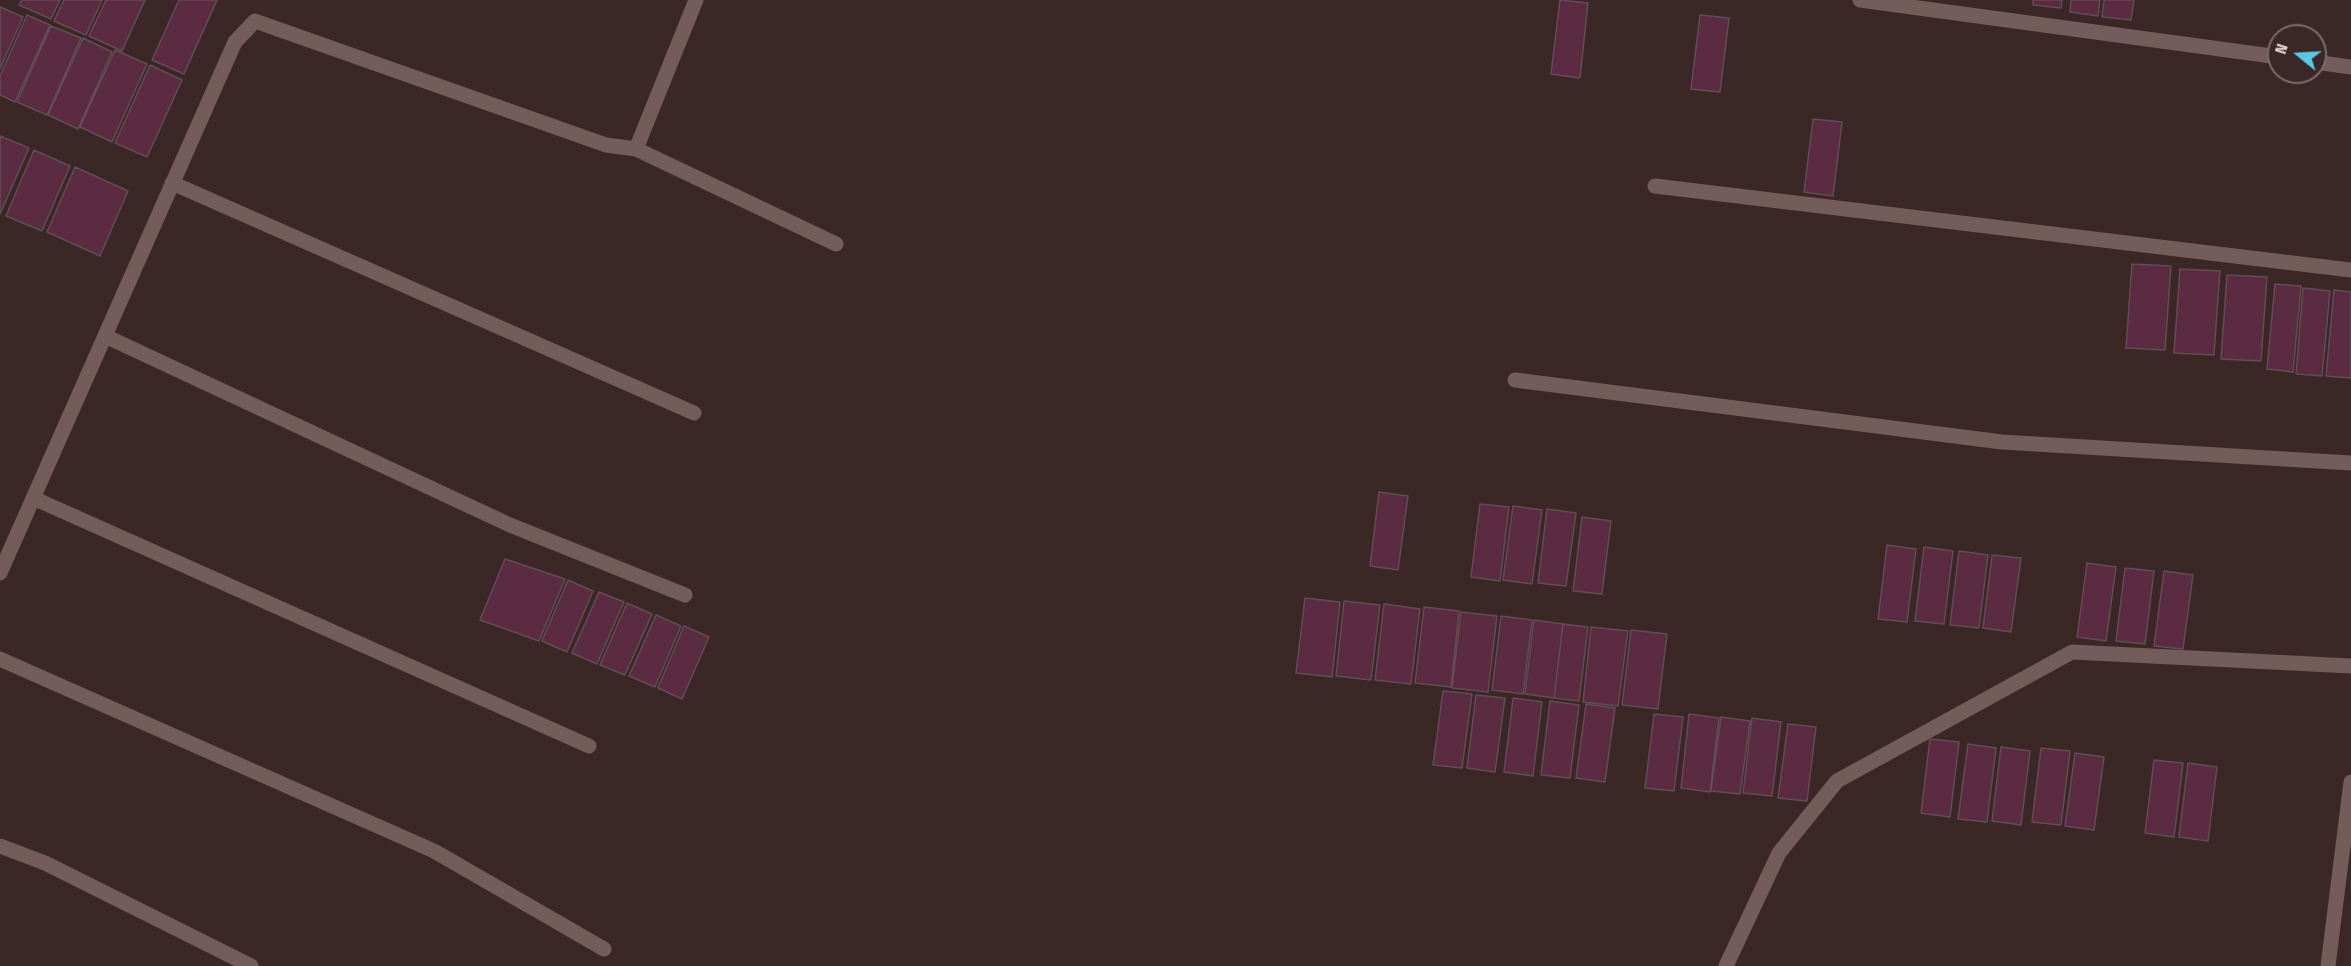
<!DOCTYPE html>
<html>
<head>
<meta charset="utf-8">
<style>
  body { margin:0 }
  #map { position:relative; width:2351px; height:966px; overflow:hidden; background:#3b2725; font-family:"Fira Sans Condensed",sans-serif }
  canvas { display:block }
  .north { position:absolute; left:2267px; top:24px; width:60px; height:60px; box-sizing:border-box; background:#3b2725; border:2px solid #7d6b69; border-radius:50%; rotate:288deg; font-size:16px; font-weight:700; line-height:24px; text-align:center; color:#e0d2d0 }
  .north::after { content:''; display:block; margin:auto; width:21px; height:27px; background:#59c8e5; clip-path:polygon(50% 0,100% 100%,50% 72%,0 100%) }
</style>
</head>
<body>
<div id="map">
<canvas width="2351" height="966"></canvas>
<div class="north">N</div>
</div>
<script>
const ctx = document.querySelector('canvas').getContext('2d');
ctx.lineJoin = 'round';
function fill(path, color) {
  ctx.fillStyle = color;
  ctx.fill(path, 'evenodd');
}
function poly(rows) {
  const path = new Path2D();
  for (const r of rows) {
    path.moveTo(r[0], r[1]);
    for (let i = 2; i < r.length; i += 2) path.lineTo(r[i], r[i + 1]);
  }
  return path;
}
function stroke(path, color, width, dash) {
  ctx.strokeStyle = color;
  ctx.lineWidth = width;
  ctx.lineCap = dash ? 'butt' : 'round';
  ctx.setLineDash(dash || []);
  ctx.stroke(path);
}
const building = poly([
  [22,0,60,0,51,19,19,5,22,0],
  [64,0,102,0,86,35,54,21,64,0],
  [106,0,145,0,122,51,89,36,106,0],
  [179,0,217,0,184,74,152,60,179,0],
  [1560,0,1588,3,1580,78,1551,74,1560,0],
  [2033,0,2062,0,2061,8,2033,5,2033,0],
  [2071,0,2100,0,2098,16,2070,12,2071,0],
  [2104,0,2134,0,2131,20,2102,17,2104,0],
  [0,7,23,17,0,69,0,7],
  [27,15,50,25,15,102,0,95,0,76,27,15],
  [1700,15,1729,18,1720,92,1691,89,1700,15],
  [51,26,81,38,47,115,17,102,51,26],
  [83,38,112,52,78,129,48,115,83,38],
  [115,50,147,64,112,142,80,127,115,50],
  [150,65,182,80,147,157,115,143,150,65],
  [1813,119,1842,122,1833,196,1804,192,1813,119],
  [0,136,29,148,0,214,0,136],
  [34,150,70,166,42,231,6,216,34,150],
  [75,167,128,191,100,256,47,232,75,167],
  [2132,264,2171,266,2165,350,2126,348,2132,264],
  [2180,269,2220,271,2214,355,2174,353,2180,269],
  [2227,275,2267,277,2261,361,2221,359,2227,275],
  [2275,284,2301,286,2293,372,2267,369,2275,284],
  [2303,288,2330,291,2322,376,2296,374,2303,288],
  [2334,290,2351,292,2351,378,2326,376,2334,290],
  [1379,492,1408,496,1398,570,1370,566,1379,492],
  [1480,504,1509,507,1500,581,1471,577,1480,504],
  [1513,506,1542,510,1532,584,1503,580,1513,506],
  [1547,509,1576,513,1566,586,1538,583,1547,509],
  [1582,517,1611,521,1602,594,1573,591,1582,517],
  [1887,545,1916,549,1907,622,1878,619,1887,545],
  [1924,547,1953,551,1944,624,1915,621,1924,547],
  [1959,551,1988,555,1979,628,1950,625,1959,551],
  [1992,555,2021,558,2011,632,1983,628,1992,555],
  [505,559,565,579,539,641,480,620,505,559],
  [2087,563,2116,567,2106,641,2077,637,2087,563],
  [2125,568,2154,571,2145,644,2116,641,2125,568],
  [2164,571,2193,575,2183,649,2154,646,2164,571],
  [568,580,593,591,567,652,542,641,568,580],
  [599,592,624,602,597,664,572,653,599,592],
  [1305,598,1340,602,1332,677,1296,673,1305,598],
  [1344,601,1380,605,1371,680,1336,676,1344,601],
  [627,603,652,614,625,675,600,665,627,603],
  [1384,604,1420,609,1411,684,1375,680,1384,604],
  [1424,607,1459,611,1451,687,1415,683,1424,607],
  [1461,612,1497,616,1488,692,1452,688,1461,612],
  [656,615,681,626,655,687,629,676,656,615],
  [1501,616,1532,620,1523,694,1492,690,1501,616],
  [1534,620,1563,624,1554,698,1525,694,1534,620],
  [1563,624,1588,627,1579,701,1554,698,1563,624],
  [684,626,709,637,682,699,658,688,684,626],
  [1591,627,1628,631,1618,706,1583,702,1591,627],
  [1631,630,1667,634,1658,709,1622,705,1631,630],
  [1443,691,1472,694,1462,768,1433,765,1443,691],
  [1476,695,1505,698,1495,772,1467,768,1476,695],
  [1513,698,1542,702,1533,776,1504,772,1513,698],
  [1550,701,1579,705,1570,778,1541,775,1550,701],
  [1586,704,1615,708,1605,782,1576,778,1586,704],
  [1654,714,1683,717,1674,791,1645,788,1654,714],
  [1689,714,1719,718,1710,792,1681,788,1689,714],
  [1721,717,1750,721,1740,794,1711,791,1721,717],
  [1752,718,1781,722,1772,796,1743,793,1752,718],
  [1788,724,1816,727,1807,801,1778,798,1788,724],
  [1930,739,1959,742,1950,817,1921,813,1930,739],
  [1968,744,1996,748,1987,822,1958,819,1968,744],
  [2001,747,2030,751,2021,825,1992,821,2001,747],
  [2041,748,2070,751,2061,825,2032,822,2041,748],
  [2075,753,2104,757,2094,830,2065,826,2075,753],
  [2154,760,2183,763,2174,837,2145,833,2154,760],
  [2188,763,2217,767,2208,841,2179,837,2188,763]
]);
fill(building, '#5a2b41');
stroke(building, '#624d56', 1.5);
stroke(poly([
  [1860,0,2279,57],
  [2315,62,2351,67],
  [636,149,696,0],
  [172,183,694,413],
  [1655,186,2351,270],
  [105,336,510,525,685,595],
  [1515,380,2002,442,2351,463],
  [33,498,589,746],
  [0,573,235,42,255,21,606,145,636,149,836,244],
  [0,659,434,851,604,949],
  [0,846,45,863,251,966],
  [1726,966,1779,853,1837,781,2072,652,2351,666],
  [2328,966,2351,782]
]), '#735c59', 15);
</script>
</body>
</html>
